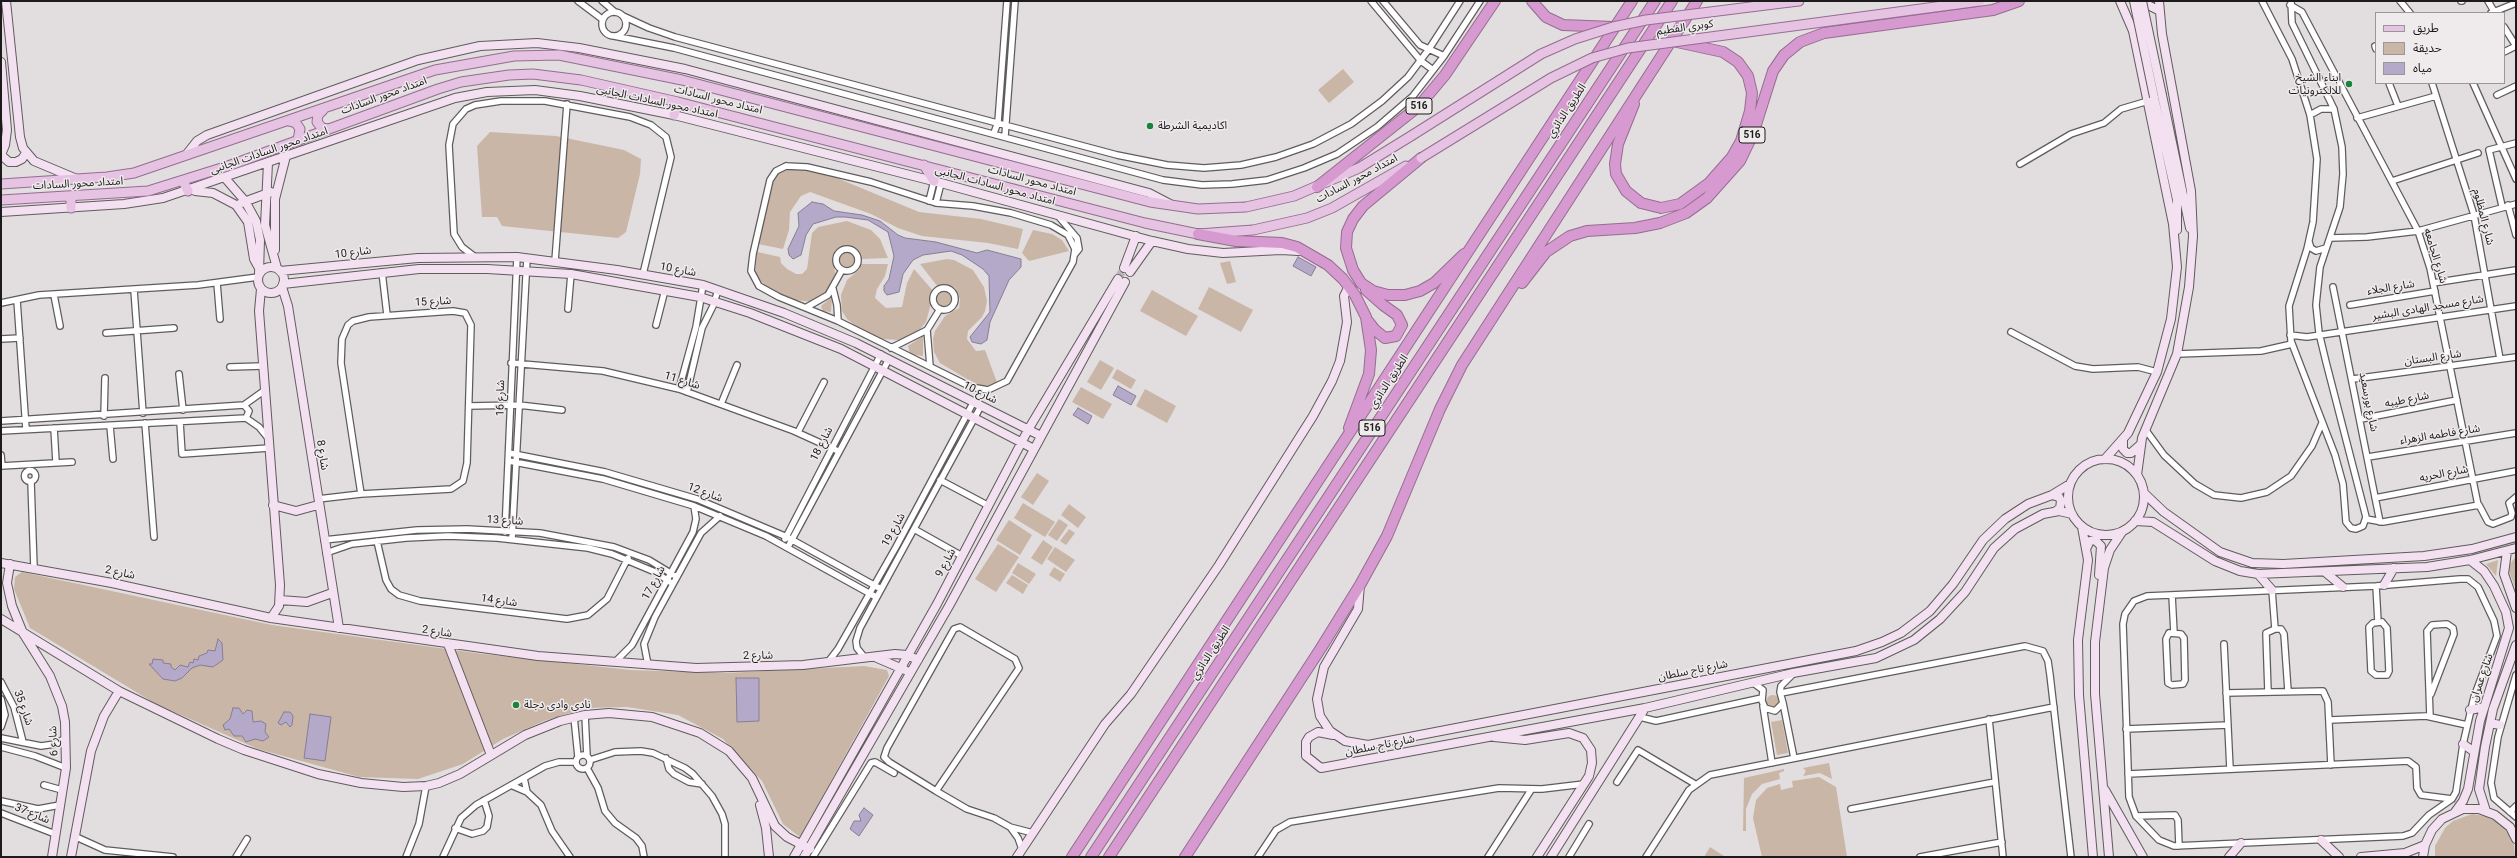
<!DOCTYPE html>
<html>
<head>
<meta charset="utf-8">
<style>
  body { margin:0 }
  #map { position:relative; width:2517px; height:858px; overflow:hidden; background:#e2ddde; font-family:Roboto,"Noto Sans Arabic",sans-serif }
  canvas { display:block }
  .frame { position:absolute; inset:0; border:2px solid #1c1a1b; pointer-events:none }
  .legend { position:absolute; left:2375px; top:12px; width:130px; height:72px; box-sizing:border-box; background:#efeaeb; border:1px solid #9b9798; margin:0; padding:5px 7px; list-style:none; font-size:12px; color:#1c1a1b }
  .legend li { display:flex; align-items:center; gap:8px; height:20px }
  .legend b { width:20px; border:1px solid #9b9798 }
</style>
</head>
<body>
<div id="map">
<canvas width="2517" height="858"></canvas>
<div class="frame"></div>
<ul class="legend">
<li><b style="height:5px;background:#e6c2e3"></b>طريق</li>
<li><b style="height:11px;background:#cab6a7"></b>حديقة</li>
<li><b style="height:11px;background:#b4a9c9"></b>مياه</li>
</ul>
</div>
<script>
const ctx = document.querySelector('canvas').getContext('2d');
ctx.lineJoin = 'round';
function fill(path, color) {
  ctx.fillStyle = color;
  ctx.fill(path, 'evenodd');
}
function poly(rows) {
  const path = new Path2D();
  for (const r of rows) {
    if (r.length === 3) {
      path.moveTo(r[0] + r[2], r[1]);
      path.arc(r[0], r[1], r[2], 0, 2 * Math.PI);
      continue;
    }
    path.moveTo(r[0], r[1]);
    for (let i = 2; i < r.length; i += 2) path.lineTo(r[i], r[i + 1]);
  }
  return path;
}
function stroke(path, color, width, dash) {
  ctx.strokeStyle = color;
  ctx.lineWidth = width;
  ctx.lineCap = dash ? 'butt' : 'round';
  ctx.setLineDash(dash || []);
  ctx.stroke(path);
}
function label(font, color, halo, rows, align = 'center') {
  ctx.font = font + ' Roboto,"Noto Sans Arabic",sans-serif';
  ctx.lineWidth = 3;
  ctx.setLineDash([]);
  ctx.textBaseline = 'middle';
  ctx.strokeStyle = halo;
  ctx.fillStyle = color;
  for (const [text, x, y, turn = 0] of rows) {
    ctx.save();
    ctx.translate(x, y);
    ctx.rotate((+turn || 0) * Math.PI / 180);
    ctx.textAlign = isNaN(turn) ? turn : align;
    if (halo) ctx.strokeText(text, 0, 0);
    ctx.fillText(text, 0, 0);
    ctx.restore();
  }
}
fill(poly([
  [1343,69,1354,82,1329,103,1318,90],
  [490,132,556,136,624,150,641,159,640,174,626,232,618,238,502,226,497,217,482,217,477,146],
  [797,166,825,173,919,212,981,219,1023,229,1018,249,988,243,922,236,898,228,871,214,810,192,801,196,790,212,789,230,783,249,758,244,775,176,789,167],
  [847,221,871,230,880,239,888,258,862,259,855,249,842,247,832,257,836,277,827,293,813,302,794,300,769,290,755,274,757,252,780,257,781,263,787,269,796,274,802,274,807,269,812,233,818,227],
  [1033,230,1052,234,1062,240,1069,251,1029,261,1022,253],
  [848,260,8],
  [947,259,954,260,973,270,984,287,987,301,985,311,982,317,968,331,967,339,976,351,985,350,998,385,982,386,967,379,940,363,934,352,933,339,935,331,945,316,959,308,960,299,955,288,947,285,938,287,920,264],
  [1230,261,1236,282,1227,284,1220,263],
  [861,264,888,264,885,276,877,289,875,298,886,308,902,307,907,283,914,269,934,292,926,322,916,334,899,340,883,339,857,327,847,319,842,311,841,295,847,280,859,270],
  [1209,287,1253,310,1241,332,1198,309],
  [1152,290,1198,316,1186,336,1140,311],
  [944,300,8],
  [832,297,831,312,823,311,821,306],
  [923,336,923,356,910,354,908,346],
  [1100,360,1114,368,1101,390,1087,382],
  [1117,369,1136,380,1131,389,1112,378],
  [1081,387,1112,404,1103,419,1072,402],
  [1145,389,1176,406,1167,423,1136,406],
  [1037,473,1049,481,1033,505,1021,497],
  [1023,503,1055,522,1045,537,1014,518],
  [1069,504,1086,517,1078,528,1061,515],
  [1059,519,1068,525,1057,541,1048,535],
  [1009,520,1032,535,1020,555,996,540],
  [1069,529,1075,533,1066,545,1060,541],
  [1043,540,1053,547,1042,565,1031,558],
  [998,544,1019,557,996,592,975,579],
  [1055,547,1075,560,1066,572,1047,559],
  [2516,556,2516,590,2509,571,2510,564],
  [2498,560,2496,576,2486,564],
  [1018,563,1036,574,1029,584,1012,573],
  [1054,567,1065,574,1060,582,1049,575],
  [22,572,272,625,483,654,631,670,726,673,864,666,887,670,889,676,800,837,783,824,762,781,723,739,678,715,627,707,586,708,544,721,503,739,463,764,418,779,359,777,258,749,156,704,30,628,14,589,15,577],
  [1012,575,1028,585,1023,594,1006,583],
  [1773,702,7],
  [1782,720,1788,753,1777,755,1771,722],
  [1829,763,1832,779,1820,773,1803,776,1806,771,1803,768],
  [1784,769,1784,771,1779,773,1780,779,1762,784,1752,794,1746,809,1746,831,1743,831,1744,778],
  [1819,777,1836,787,1847,857,1762,857,1753,818,1756,800,1767,788,1780,784,1781,790,1793,787,1792,781],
  [2472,814,2486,816,2498,822,2508,832,2514,844,2515,857,2435,857,2435,846,2445,828,2453,821],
  [1710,847,1724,856,1724,857,1704,857]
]), '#cab6a7');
const water = poly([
  [812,202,823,204,834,211,862,215,880,221,898,235,905,238,936,242,977,253,987,250,1021,259,1021,267,1009,280,990,322,987,340,981,344,972,342,970,337,990,312,989,276,983,269,962,255,951,251,923,255,913,260,903,274,899,292,887,295,884,291,884,286,889,279,894,256,888,232,868,220,845,217,836,217,813,224,806,235,801,255,793,259,789,255,788,249,799,226,798,213,812,202],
  [1298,257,1316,267,1311,276,1293,266,1298,257],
  [1118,386,1136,396,1131,405,1113,395,1118,386],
  [1078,408,1092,416,1088,424,1073,415,1078,408],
  [218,639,222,643,223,660,213,667,200,665,192,668,182,678,175,681,163,679,149,664,152,664,153,659,163,660,163,663,171,664,171,667,175,670,180,665,188,667,190,662,193,663,194,659,198,660,199,656,207,653,208,650,215,651,218,639],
  [736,678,759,678,759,721,737,722,736,678],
  [233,708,239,708,243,714,247,710,252,711,253,722,261,721,266,724,265,732,269,737,263,741,255,739,246,742,242,736,234,736,229,729,225,730,223,725,230,719,233,708],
  [284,712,290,712,293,716,292,725,290,727,286,722,281,725,278,723,284,712],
  [310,714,331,717,325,761,304,758,310,714],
  [864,808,873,815,859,836,850,829,854,821,861,821,859,815,864,808]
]);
fill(water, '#b4a9c9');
stroke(water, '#867e95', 1);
stroke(poly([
  [1118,279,1124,268]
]), '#bab6b7', 8, [8, 4]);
const street = poly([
  [578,1,602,19],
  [602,1,615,12],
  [1371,1,1421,61,1433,70],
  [1383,1,1420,45,1444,56],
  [2262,1,2292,59,2310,115,2317,159,2313,222,2307,249,2289,306,2291,341,2335,455,2343,484,2346,522,2351,528,2356,529,2363,526,2366,517,2326,362,2319,333,2316,305,2320,267,2340,207,2343,174,2342,147,2334,109,2292,23,2291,1],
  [2400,1,2410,13],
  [2461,1,2462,1],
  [2488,1,2495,13],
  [2290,5,2302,12,2418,231,2430,268,2478,505],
  [614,24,12],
  [2491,13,2516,3],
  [623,16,649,28,675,37,1117,155,1167,165,1204,168,1241,165,1276,157,1313,144,1351,124,1382,101,1408,77,1429,49,1460,1],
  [2504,27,2516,46],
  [614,36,674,48,1163,180,1202,185,1232,184,1267,180,1304,168,1337,154,1377,127,1413,96,1444,56,1480,1],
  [2375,46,2376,49],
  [2504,52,2516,46],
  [2389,83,2398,106],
  [2432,83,2474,215,2500,359],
  [2473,83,2516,179],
  [2497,95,2516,86],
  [2310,115,2321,109,2334,109],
  [2357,118,2436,96],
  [994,133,998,122,1007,1],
  [1005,136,1015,1],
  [2020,164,2071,134,2104,123,2121,109,2148,101],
  [786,166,807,167,871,182,936,203,973,206,1011,213,1051,225,1068,235,1075,249,1073,262,1007,381,988,390,971,387,838,321,779,297,759,286,751,271,753,254,770,180,776,171,786,166],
  [2392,181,2478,153],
  [929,201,934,181],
  [936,203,941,183],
  [2508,205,2516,235],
  [2502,206,2489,150,2516,143],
  [1059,217,1077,238,1079,249,1075,254],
  [2330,238,2367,237,2418,231,2516,204],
  [2309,242,2311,248,2316,251,2326,248],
  [847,260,11],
  [475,257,462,247,454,234,449,145,453,124,466,109,475,105,501,101,545,101,630,117,651,125,666,137,671,157,643,274],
  [555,261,567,104],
  [382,272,387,315],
  [217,283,220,319],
  [2433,283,2516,270],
  [2333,287,2380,522],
  [944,299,11],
  [833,289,837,305,838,321],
  [134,290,143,413],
  [54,295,60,326],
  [17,300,26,429],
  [1,303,39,295,198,285,258,277],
  [2350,305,2435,291],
  [807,307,828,295,842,270],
  [568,309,571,274],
  [656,325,665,290],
  [927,330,930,366],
  [2011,332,2075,366,2093,369,2138,367,2157,372],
  [106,333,174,328],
  [2290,335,2307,337,2516,306],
  [1,339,20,338],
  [891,348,927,330,940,309],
  [2177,354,2261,351,2292,344],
  [511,363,603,371,679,389,794,431,838,451],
  [230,367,263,366],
  [179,374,183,410],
  [2353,379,2516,357],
  [679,389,696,327,703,285],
  [687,392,702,328,713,306,718,290],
  [721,404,737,365],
  [244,405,249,411,246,418],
  [469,406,519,405,562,410],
  [104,416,105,378],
  [2361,419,2457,400],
  [1,421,244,405,265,390],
  [180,422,182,454,269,448],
  [145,423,154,537],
  [110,426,113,459],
  [54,428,56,462],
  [2145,429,2164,455,2195,484,2214,495,2241,498,2267,492,2291,476,2312,446,2322,423],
  [1,431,246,418,259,427,268,438],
  [798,432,824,382],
  [509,453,605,472,697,499,787,537,881,589],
  [1,455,2,466],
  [2368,457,2516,433],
  [509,461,603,479,694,506,766,536,876,597],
  [1,466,72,462],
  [30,476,5.5],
  [940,480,989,506],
  [31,482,34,568],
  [2375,498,2516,471],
  [318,499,361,494,341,363,342,339,348,325,353,321,369,317,453,311,465,313,471,325,467,463,463,481,451,489,361,494],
  [2366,519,2383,522,2479,505,2488,522,2493,524,2511,517,2512,513,2509,503,2516,497],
  [914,529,962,556],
  [505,532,517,257],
  [512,539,527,258],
  [785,539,881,354],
  [324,540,417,530,467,529,540,533,614,547,649,560,677,577],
  [377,541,386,580,391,589,399,595,420,601,567,619,588,615,607,599,628,558],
  [788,547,889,359],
  [326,553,352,544,406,538,448,536,497,538,588,548,612,554,655,572,673,584],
  [2460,579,2468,579,2478,587,2494,621,2497,636,2474,697,2463,744,2456,792,2452,799,2429,815,2412,833,2403,836,2174,846,2159,840,2136,816,2129,797,2123,624,2125,614,2134,601,2147,596,2376,586,2460,579],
  [2376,586,2378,622],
  [2272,590,2275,629],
  [2172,595,2174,633],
  [2382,622,2387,628,2389,671,2387,675,2376,675,2371,671,2369,627,2373,623,2382,622],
  [2169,633,2181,634,2184,638,2185,680,2183,684,2172,685,2168,683,2166,639,2169,633],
  [2224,644,2230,769],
  [865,658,857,648,856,641,860,628,981,406],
  [615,662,632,645,693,532,696,519,694,506],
  [828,662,838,649,896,547,973,403],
  [648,665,644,644,655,617,701,533,720,516],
  [2516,675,2498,737,2491,783,2494,798,2516,817],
  [1,682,14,707,23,742],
  [1752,682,1763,690,1762,701,1765,708,1775,711,1783,703,1780,692,1781,686,1792,675],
  [2268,692,2266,633,2275,629,2281,629,2284,634,2288,691],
  [1781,693,2025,646,2043,651,2048,661,2050,675,2071,857],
  [2226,693,2323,691,2328,702,2331,765],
  [1,699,5,715,1,727],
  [1783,703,1794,758],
  [1763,706,1772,763],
  [585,715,587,756],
  [574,717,578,757],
  [1640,717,1656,721,1762,698],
  [2430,717,2427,631,2432,625,2447,624,2453,628,2454,634,2431,694],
  [1989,719,2003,857],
  [2330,720,2426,716,2467,725],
  [2126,729,2228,725],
  [1,738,41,746,55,744,66,738],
  [1,747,35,756,66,768],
  [583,762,7],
  [666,758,669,769,674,774,689,782,702,784],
  [590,760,615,752,641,751,653,753,685,768,693,774,712,796,722,814,725,824,725,857],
  [587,768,598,788,605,811,615,823,636,838,642,846,644,857],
  [2128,774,2408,761,2416,767,2417,788,2421,795,2452,799],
  [524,778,527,792],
  [1617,782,1638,750,1695,784],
  [44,785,62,790],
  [513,786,527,792,541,805,552,831,570,857],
  [936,791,1019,668,1015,659,960,627,954,629,887,748,884,757,889,762,936,791,967,809,994,818,1010,827,1033,833],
  [1,801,38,809,60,805],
  [1851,809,1995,782],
  [2510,812,2516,806],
  [1,813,55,834],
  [2136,816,2175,815,2178,820,2179,846],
  [1010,827,1018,838,1022,849],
  [455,828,472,834,483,831,487,827,489,816,484,800],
  [74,836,105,850,173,857],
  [236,857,247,839],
  [406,857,419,824,426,786],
  [443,857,461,818,476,805,545,766,559,762,576,762],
  [813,857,871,763,875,762,894,773],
  [1258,857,1276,830,1290,822,1499,788,1542,789,1584,784],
  [1488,857,1531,790],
  [1569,857,1589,824],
  [1646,857,1689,790,1710,775,2054,707],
  [1920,857,2002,842]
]);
const secondary = poly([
  [6,1,20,137,23,148,34,161,77,179],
  [2137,7,2148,5,2158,10],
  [1,62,7,130,5,145,1,155],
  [2162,95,2190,228],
  [2154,97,2177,200,2177,230],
  [1,155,9,162,16,162,22,159,26,153],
  [186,155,197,141,207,135,418,60,480,46,537,43,579,48,685,69,1149,193,1170,204],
  [268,163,265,225,277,268],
  [225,178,245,201,256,221,260,240,259,273],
  [195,191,213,193,236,205,248,222,254,259,259,268],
  [241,203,271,192],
  [1,212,124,204,163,198,455,98,487,92,535,90,580,96,674,115,941,183,1152,241,1188,249,1223,253,1281,250,1298,251],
  [275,250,275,199,286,156],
  [271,280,13],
  [1124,268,1136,236],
  [280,271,418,258,517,257,617,270,703,285,784,313,856,343,1041,436],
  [1130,272,1152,241],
  [283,284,419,269,487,269,571,274,700,297,750,313,841,349,1034,449],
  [282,287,288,306,339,628],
  [261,289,259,311,280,585,279,606,271,618],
  [2123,440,2123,449,2127,453,2131,453,2140,445],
  [2105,459,2128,433,2157,372,2171,319,2177,267,2173,224,2133,31,2120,1],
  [2106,497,38],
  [2137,475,2142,438,2177,354,2189,287,2193,236,2191,191,2162,34,2159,1],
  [2144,493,2164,512,2220,552,2252,563,2283,564,2424,556,2472,549,2516,537],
  [2052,495,2059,497,2061,501,2060,508,2056,511],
  [273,505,296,511,318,505],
  [2135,521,2153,522,2215,561,2240,571,2258,574,2427,567,2470,560,2516,548],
  [2082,527,2088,560,2078,640,2079,695,2093,857],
  [2087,547,2090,541,2095,540,2101,546,2099,575],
  [2507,551,2504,574,2516,608],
  [1,563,112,583,271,618,538,656,696,668,803,665,895,654,907,655,918,660],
  [10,564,7,583,12,606,23,633,50,676,62,706,65,722,66,768,52,857],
  [2325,572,2343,587],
  [2258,574,2272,590],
  [1360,585,1358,609,1324,667,1317,699,1320,716,1330,731,1345,741,1368,745,1856,651,1882,642,1901,633,1930,611,1953,584,1983,540,2005,519,2028,504,2052,495,2070,484],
  [2384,585,2394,568],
  [280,600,307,602,332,593],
  [1,619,119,691,218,739,244,750,318,774,361,783,403,787,426,786,439,783,460,774,525,735,560,721,585,715,609,713,652,717,700,733,729,751,752,778,775,826,787,837,810,849],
  [448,644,491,755],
  [877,658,905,670],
  [2470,710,2484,707],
  [2490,723,2500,725],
  [1333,735,1318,732,1309,737,1306,742,1306,756,1321,768,1645,708,1793,673,1876,658,1914,640,1940,619,1965,592,1994,548,2015,529,2043,514,2059,511,2072,514],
  [1494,737,1525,740,1569,733,1583,738,1591,750,1592,763,1589,776,1537,857],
  [2463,744,2473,751],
  [2105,790,2143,857],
  [760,805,766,828,769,857],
  [2486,811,2479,789,2485,747,2493,709,2516,645],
  [2455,812,2463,801,2468,789,2480,721,2509,628,2506,612,2494,586,2484,571,2470,560],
  [2321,840,2339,857],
  [71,857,91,751,104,716,119,691],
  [794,857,937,604,1028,430,1118,279],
  [804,857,949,606,1125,282],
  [1017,857,1105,724,1131,694,1219,565,1313,416,1332,381,1340,361,1347,322,1344,296,1349,286],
  [1551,857,1645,708],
  [2109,857,2095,694,2095,642,2104,568,2110,550,2122,532],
  [2229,857,2241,843],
  [2361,857,2405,853,2425,845],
  [2423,857,2425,845,2432,830,2442,819,2463,809,2479,809,2495,815,2510,827,2516,839]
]);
const primary = poly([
  [1790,2,1799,1],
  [323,110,318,115,317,122,322,128,329,129],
  [674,115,678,102],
  [289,121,296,123,300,129,298,140],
  [924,165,934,181],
  [183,181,188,191],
  [1,184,107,177,134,173,435,70,514,56,559,55,682,80,1150,202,1198,209,1246,207,1294,196,1359,168,1411,136],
  [71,197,71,208],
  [1,200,148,191,228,166,438,89,461,82,509,75,533,74,581,80,678,102,1145,223,1198,234,1253,230,1307,218,1332,208,1406,166]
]);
const highway = poly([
  [1532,1,1546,17,1563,25,1613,27],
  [1634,104,1618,144,1615,164,1616,174,1626,191,1641,203,1661,208,1680,204,1709,183,1732,157,1741,141,1750,111,1752,93,1748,76,1738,62,1723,52,1677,42],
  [1421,158,1363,206,1353,219,1347,232,1346,248,1353,270,1361,283,1373,291,1388,295,1405,295,1420,291,1434,283,1464,254],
  [1317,187,1419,106,1445,75,1495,1],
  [1198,234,1236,241,1282,243,1297,247,1328,265,1343,279,1355,295,1366,317,1371,350,1369,374,1349,428],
  [1522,283,1546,252,1570,236,1587,231,1635,228,1660,223,1686,213,1707,198,1740,161,1753,134,1773,71,1784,55,1800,42,1824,33,1993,10,2019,1],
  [1366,290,1383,305,1397,315,1402,325,1396,336,1385,338,1375,330,1368,321],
  [1072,857,1632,1],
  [1091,857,1655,1],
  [1109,857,1672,1],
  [1185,857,1321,648,1360,585,1387,536,1440,409,1462,365,1697,1]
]);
stroke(street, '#605c5d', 8);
stroke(secondary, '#605c5d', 10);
stroke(primary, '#956d91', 11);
stroke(highway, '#956d91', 12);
stroke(street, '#fff', 5.5);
stroke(secondary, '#f3e0f1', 8);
stroke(primary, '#e6c2e3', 9);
stroke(highway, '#d699d0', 10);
const secondaryBridge = poly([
  [2134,1,2154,97],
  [2142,1,2162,95]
]);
const primaryBridge = poly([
  [1411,136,1541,54,1575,39,1613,27,1646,20,1790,2],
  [1421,158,1551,78,1592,58,1628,48,1980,1]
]);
stroke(secondaryBridge, '#605c5d', 10, []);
stroke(primaryBridge, '#956d91', 11, []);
stroke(secondaryBridge, '#f3e0f1', 8);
stroke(primaryBridge, '#e6c2e3', 9);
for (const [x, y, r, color] of [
  [2349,84,4,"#1b843a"],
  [1150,126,4,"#1b843a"],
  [516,705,4,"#1b843a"]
]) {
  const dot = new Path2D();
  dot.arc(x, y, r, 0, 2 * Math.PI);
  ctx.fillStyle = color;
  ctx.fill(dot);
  stroke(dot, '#efeaeb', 1.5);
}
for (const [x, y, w] of [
  [1419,106,26],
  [1752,135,26],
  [1372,428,26]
]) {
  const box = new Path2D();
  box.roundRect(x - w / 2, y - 8, w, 16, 3);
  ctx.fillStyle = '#efeaeb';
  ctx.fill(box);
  stroke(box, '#1c1a1b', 1);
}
label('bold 10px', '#1c1a1b', null, [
  ["516",1419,106],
  ["516",1752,135],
  ["516",1372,428]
]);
label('11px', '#1c1a1b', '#efeaeb', [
  ["كوبري الفطيم",1685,28,-8],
  ["امتداد محور السادات",384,96,-20],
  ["امتداد محور السادات",718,100,14],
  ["امتداد محور السادات الجانبى",657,102,12],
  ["الطريق الدائري",1567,111,-57],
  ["امتداد محور السادات الجانبى",269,151,-19],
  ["امتداد محور السادات",1357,179,-28],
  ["امتداد محور السادات",1032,181,15],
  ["امتداد محور السادات",78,184,-3],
  ["امتداد محور السادات الجانبى",995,186,15],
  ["شارع المظلوم",2483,217,76],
  ["شارع 10",353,253,-7],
  ["شارع الجامعه",2435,256,73],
  ["شارع 10",678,270,10],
  ["شارع الجلاء",2391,288,-9],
  ["شارع 15",433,302,-3],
  ["شارع مسجد الهادى البشير",2428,308,-9],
  ["شارع البستان",2433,358,-8],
  ["شارع 11",682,381,17],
  ["الطريق الدائري",1389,382,-57],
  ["شارع 10",980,393,27],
  ["شارع 16",501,398,-89],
  ["شارع طيبه",2407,400,-11],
  ["شارع بورسعيد",2368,402,79],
  ["شارع فاطمه الزهراء",2440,435,-9],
  ["شارع 18",822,444,-63],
  ["شارع 8",322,455,81],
  ["شارع الحريه",2444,474,-11],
  ["شارع 12",705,493,20],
  ["شارع 13",505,521,3],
  ["شارع 19",894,530,-61],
  ["شارع 9",946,563,-62],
  ["شارع 2",120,573,12],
  ["شارع 17",654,583,-62],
  ["شارع 14",499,601,8],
  ["شارع 2",437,632,8],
  ["الطريق الدائري",1211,653,-57],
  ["شارع 2",758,656,-1],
  ["شارع تاج سلطان",1693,671,-11],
  ["شارع عمران",2482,678,-71],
  ["شارع 35",23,708,70],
  ["شارع 6",54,741,-93],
  ["شارع تاج سلطان",1380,746,-11],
  ["شارع 37",32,814,22]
]);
label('11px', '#1c1a1b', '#efeaeb', [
  ["ابناء الشيخ",2341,78,"right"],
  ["للالكترونيات",2341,91,"right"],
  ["اكاديمية الشرطة",1158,126],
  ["نادى وادى دجلة",524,705]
], 'left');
</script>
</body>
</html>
